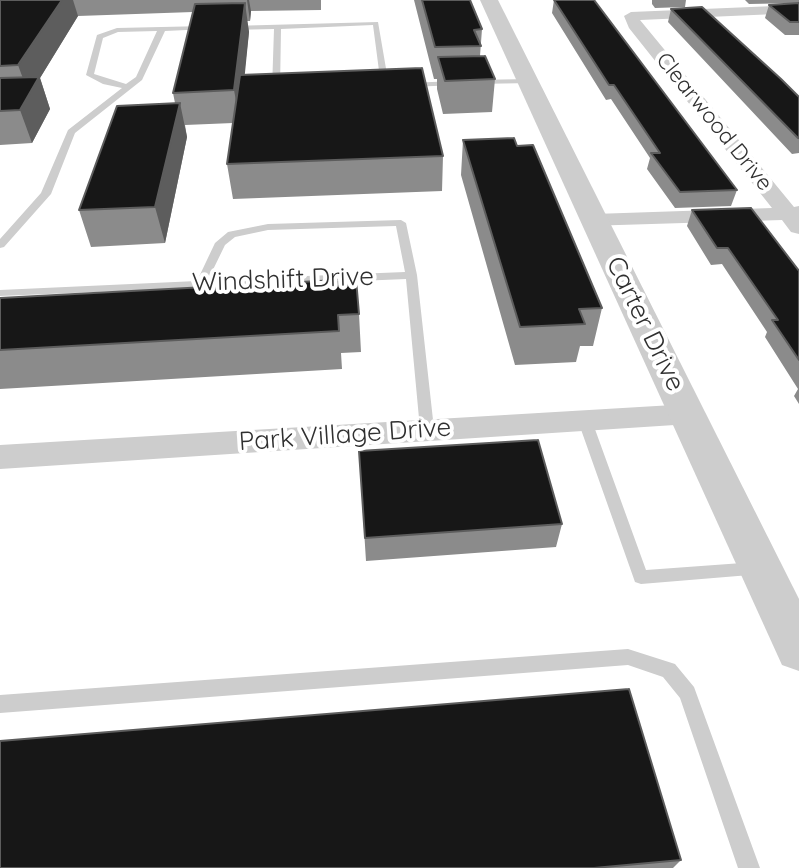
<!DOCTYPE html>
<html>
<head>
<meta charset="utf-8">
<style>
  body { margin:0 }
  canvas { display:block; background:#fff }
</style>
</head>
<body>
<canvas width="799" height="868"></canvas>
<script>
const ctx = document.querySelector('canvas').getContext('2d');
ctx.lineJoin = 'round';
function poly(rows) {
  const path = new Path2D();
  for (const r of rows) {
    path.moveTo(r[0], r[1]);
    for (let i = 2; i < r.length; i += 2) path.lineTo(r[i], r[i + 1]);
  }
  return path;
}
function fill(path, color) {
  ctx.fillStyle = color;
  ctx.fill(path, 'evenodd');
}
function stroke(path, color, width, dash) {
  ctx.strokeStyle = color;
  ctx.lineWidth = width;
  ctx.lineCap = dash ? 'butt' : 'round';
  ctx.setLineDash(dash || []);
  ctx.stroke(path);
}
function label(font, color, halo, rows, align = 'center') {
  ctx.font = font + ' Quicksand,sans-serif';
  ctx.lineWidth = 8;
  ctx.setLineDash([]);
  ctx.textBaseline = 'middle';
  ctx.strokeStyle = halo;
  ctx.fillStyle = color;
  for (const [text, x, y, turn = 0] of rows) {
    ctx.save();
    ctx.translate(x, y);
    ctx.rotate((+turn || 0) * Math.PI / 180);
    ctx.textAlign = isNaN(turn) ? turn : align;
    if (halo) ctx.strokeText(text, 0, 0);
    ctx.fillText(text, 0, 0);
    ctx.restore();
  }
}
fill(poly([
  [378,22,389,86,385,88,381,86,373,25,281,29,280,89,276,91,272,89,274,29,230,30,227,28,230,26,378,22],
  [206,26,208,29,165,31,142,80,75,133,51,194,4,247,0,248,0,239,41,193,68,130,122,88,103,84,86,75,97,35,117,28,206,26],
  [157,31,136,77,126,84,94,74,103,38,118,32,157,31],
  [528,79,531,79,531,83,476,84,472,82,476,80,528,79],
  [456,81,459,81,459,85,408,87,404,85,408,83,456,81],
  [401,220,406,223,417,275,434,429,427,434,420,429,406,279,0,296,0,290,197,281,215,243,228,232,268,224,401,220],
  [396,226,405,272,208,280,225,245,235,237,268,230,396,226],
  [585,416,592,421,646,570,756,562,762,564,764,569,762,574,641,584,635,582,578,421,585,416],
  [628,649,675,664,694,687,760,868,738,868,680,698,663,677,628,665,0,713,0,695,628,649]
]), '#cdcdcd');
fill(poly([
  [799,5,799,13,640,20,794,207,799,206,799,234,791,232,782,220,586,226,583,221,594,214,772,208,629,28,624,16,631,12,799,5],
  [690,404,700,407,705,414,700,421,690,424,0,469,0,445,690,404]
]), '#cdcdcd');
fill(poly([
  [480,0,498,0,799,599,799,671,782,665,480,0]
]), '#cdcdcd');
fill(poly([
  [0,0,321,0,321,10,251,11,250,21,247,21,249,32,244,75,443,156,442,191,233,199,227,164,233,123,185,125,187,137,165,243,91,247,79,210,175,103,173,93,193,12,78,16,40,78,50,109,32,143,0,145],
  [414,0,470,0,482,29,480,56,495,79,492,112,443,114,437,89,437,79,434,79],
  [554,0,737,190,731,206,675,208,647,169,650,158,611,99,606,100,552,13],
  [652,0,686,0,685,7,655,8,652,4],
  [745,0,799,0,799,3,749,4],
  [799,3,799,35,785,35,765,18,769,5],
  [671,9,799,97,799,153,792,154,668,22],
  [463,140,517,146,602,308,593,346,580,346,576,362,515,365,461,175],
  [692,210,799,271,799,404,794,396,798,389,765,337,767,332,722,264,711,265,687,226],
  [0,298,359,314,361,352,341,353,342,369,0,389],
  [359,451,562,524,556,547,366,561],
  [681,860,673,868,0,868]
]), '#8b8b8b');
fill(poly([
  [62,0,73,0,78,16,40,78,50,109,32,143,20,110,29,95,18,65],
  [247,0,249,0,251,11,250,21],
  [245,3,249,32,240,123,234,90],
  [180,103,187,137,165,243,155,207]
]), '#5d5d5d');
const building = poly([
  [0,0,62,0,18,65,0,66,0,0],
  [422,0,470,0,482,29,474,30,481,46,435,47,422,0],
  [554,0,594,0,737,190,680,192,651,153,660,153,614,85,609,85,554,0],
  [245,3,234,90,173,93,195,4,245,3],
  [799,3,799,22,790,22,769,5,799,3],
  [702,7,781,79,799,97,799,138,798,138,671,9,702,7],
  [485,56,495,79,445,81,438,57,485,56],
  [422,68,443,156,227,164,240,75,422,68],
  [39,77,20,110,0,111,0,78,39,77],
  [180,103,155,207,79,210,117,106,180,103],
  [514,138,517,146,533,145,602,308,579,309,585,324,520,327,463,140,514,138],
  [751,208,799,271,799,360,772,320,778,320,728,248,717,248,692,210,751,208],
  [356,279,359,314,338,315,339,331,0,350,0,298,356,279],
  [538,440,562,524,365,538,359,451,538,440],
  [629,689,681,860,594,868,0,868,0,741,629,689]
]);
fill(building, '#171717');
stroke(building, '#5d5d5d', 2);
label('22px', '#303030', '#fff', [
  ["Clearwood Drive",714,122,51]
]);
label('26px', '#303030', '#fff', [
  ["Windshift Drive",283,280,-2],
  ["Carter Drive",645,324,64],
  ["Park Village Drive",345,435,-4]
]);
</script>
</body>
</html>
